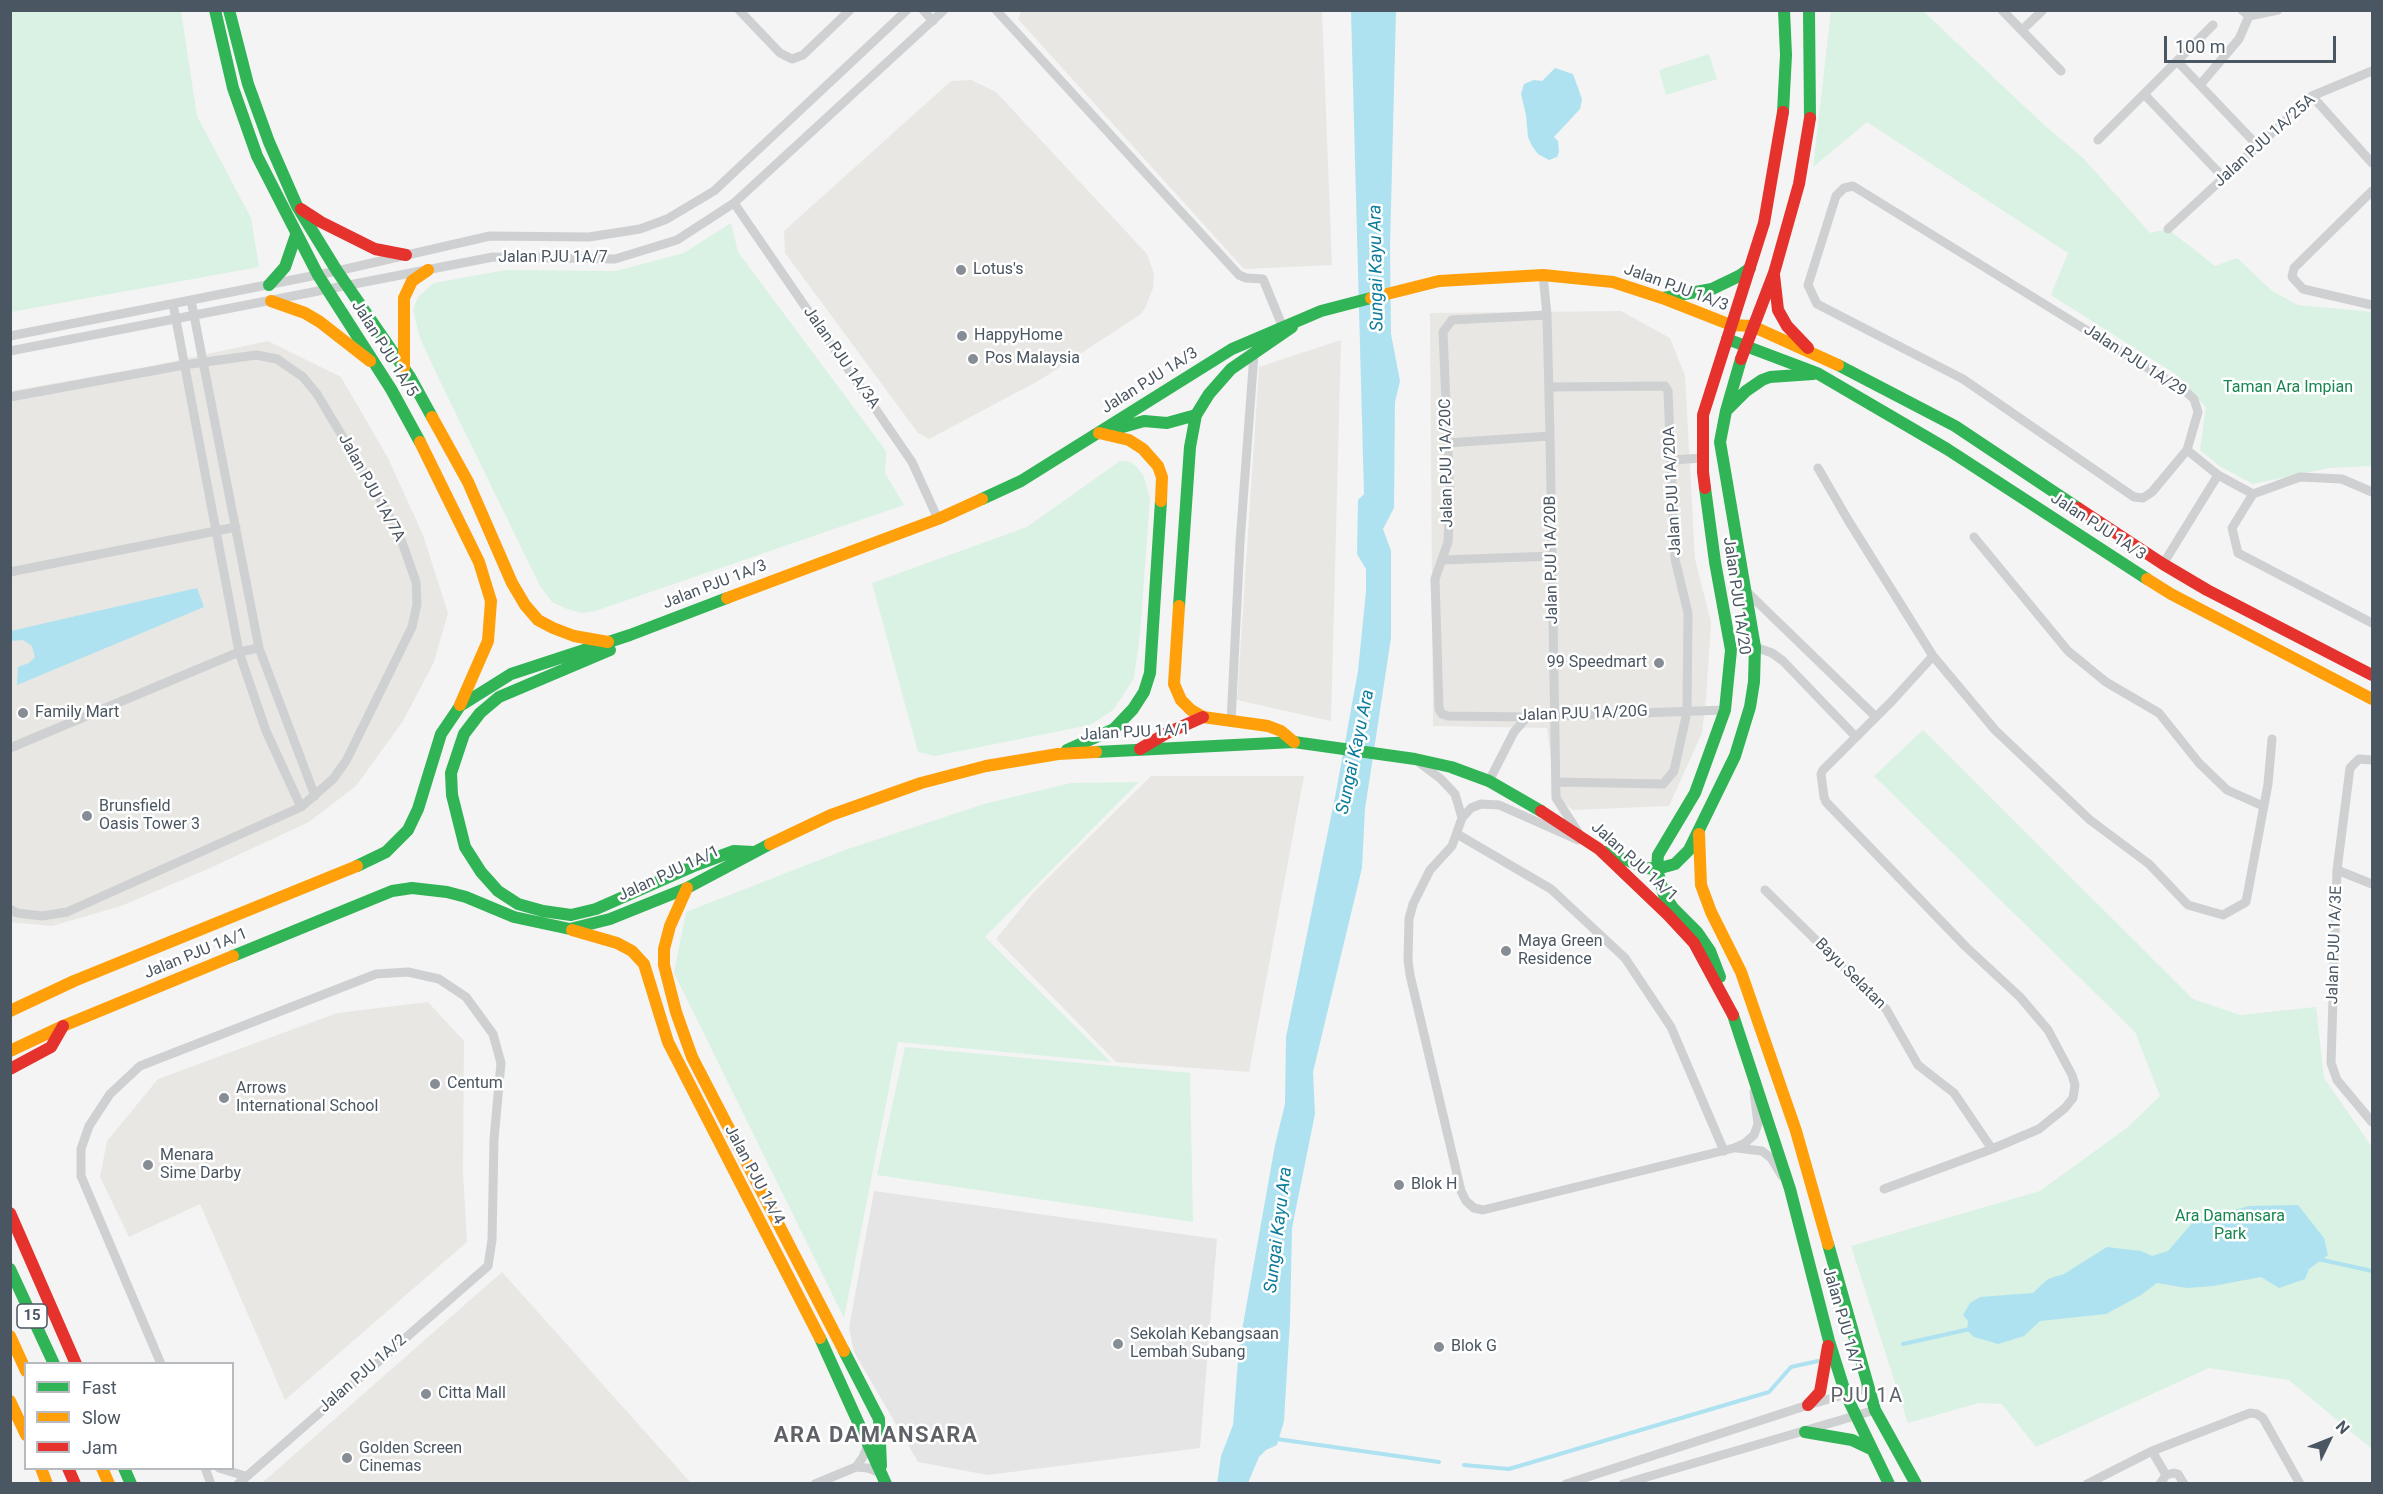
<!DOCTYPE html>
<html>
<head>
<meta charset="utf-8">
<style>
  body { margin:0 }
  #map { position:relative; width:2383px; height:1494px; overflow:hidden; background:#f4f4f4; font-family:Roboto,sans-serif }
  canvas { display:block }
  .frame { position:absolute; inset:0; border:12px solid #4a5661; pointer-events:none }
  .legend { position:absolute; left:24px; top:1362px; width:210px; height:108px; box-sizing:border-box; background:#fff; border:2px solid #b7bbc0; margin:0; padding:8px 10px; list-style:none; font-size:18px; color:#4a5661 }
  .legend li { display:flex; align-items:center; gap:12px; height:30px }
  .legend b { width:30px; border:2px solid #b7bbc0 }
  .north { position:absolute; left:2299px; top:1410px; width:60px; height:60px; -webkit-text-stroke:4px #fff; paint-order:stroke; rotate:47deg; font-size:16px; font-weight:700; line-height:24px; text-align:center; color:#4a5661 }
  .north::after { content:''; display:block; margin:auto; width:21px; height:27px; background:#4a5661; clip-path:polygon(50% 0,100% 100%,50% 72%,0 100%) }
  .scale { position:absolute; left:2164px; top:36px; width:172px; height:27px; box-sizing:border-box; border:3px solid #4a5661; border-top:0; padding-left:8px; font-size:18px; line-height:21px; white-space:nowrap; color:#4a5661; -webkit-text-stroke:4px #fff; paint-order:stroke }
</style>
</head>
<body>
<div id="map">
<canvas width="2383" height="1494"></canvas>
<div class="frame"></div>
<ul class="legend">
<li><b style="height:8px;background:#30b455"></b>Fast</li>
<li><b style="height:8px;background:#ff9f0a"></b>Slow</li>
<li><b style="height:8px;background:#e5322d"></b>Jam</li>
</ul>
<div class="north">N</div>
<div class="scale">100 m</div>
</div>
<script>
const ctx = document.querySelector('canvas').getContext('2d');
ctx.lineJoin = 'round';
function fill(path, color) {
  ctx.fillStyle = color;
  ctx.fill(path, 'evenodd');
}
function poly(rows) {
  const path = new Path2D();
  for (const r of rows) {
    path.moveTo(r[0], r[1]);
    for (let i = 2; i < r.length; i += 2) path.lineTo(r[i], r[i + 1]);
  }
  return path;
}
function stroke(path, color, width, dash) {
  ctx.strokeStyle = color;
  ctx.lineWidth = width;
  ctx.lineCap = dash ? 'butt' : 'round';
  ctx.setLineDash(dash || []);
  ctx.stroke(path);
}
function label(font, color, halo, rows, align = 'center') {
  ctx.font = font + ' Roboto,sans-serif';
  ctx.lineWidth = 5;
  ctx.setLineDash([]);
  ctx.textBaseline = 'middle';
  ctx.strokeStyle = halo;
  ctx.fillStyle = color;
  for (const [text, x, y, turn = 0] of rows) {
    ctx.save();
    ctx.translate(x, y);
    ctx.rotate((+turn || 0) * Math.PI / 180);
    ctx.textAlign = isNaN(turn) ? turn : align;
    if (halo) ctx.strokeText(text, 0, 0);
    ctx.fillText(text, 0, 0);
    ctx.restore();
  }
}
fill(poly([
  [1022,10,1322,11,1332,265,1244,269,1018,19],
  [971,80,996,92,1147,254,1154,274,1153,288,1146,306,1141,314,1040,380,929,439,918,433,785,253,784,231,951,81],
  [1621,311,1670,338,1685,376,1695,559,1711,622,1706,699,1702,733,1669,806,1573,810,1556,798,1547,728,1433,726,1430,313],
  [1341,340,1331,721,1237,700,1259,367],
  [268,341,341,377,388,458,423,535,448,613,434,662,403,721,356,786,309,822,210,868,121,906,52,926,11,922,11,391,146,367],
  [1151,776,1304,776,1249,1072,1116,1062,996,939,1034,892],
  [428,1002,464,1041,463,1172,467,1242,285,1400,200,1204,129,1237,100,1177,107,1141,158,1079,337,1013],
  [502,1272,691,1483,262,1483]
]), '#e8e7e3');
fill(poly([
  [874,1191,1217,1239,1200,1448,988,1475,918,1462,854,1352,849,1328]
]), '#e6e5e6');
fill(poly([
  [11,10,181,11,197,116,251,218,259,267,11,312],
  [1831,11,1923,11,2043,124,2084,159,2150,233,2168,229,2215,266,2237,258,2272,291,2298,305,2372,312,2372,466,2329,468,2253,484,2218,465,2200,450,2206,407,2174,373,2051,295,2068,253,1867,122,1813,167],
  [1709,54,1717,79,1666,95,1659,70],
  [731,223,738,252,886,451,885,473,904,505,595,611,582,613,567,609,552,602,540,586,439,379,420,338,413,310,418,297,434,283,505,270,616,271,684,253],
  [1120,461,1130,462,1137,467,1144,477,1150,499,1140,634,1134,678,1122,697,1113,710,1090,725,935,756,918,752,872,583,1027,527],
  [1923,730,2193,999,2240,1015,2316,1007,2324,1078,2372,1147,2372,1449,2289,1380,2209,1368,2036,1447,2002,1404,1979,1403,1908,1423,1851,1246,2040,1191,2128,1127,2160,1096,2135,1032,1874,776],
  [1139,782,985,937,1111,1062,898,1042,844,1318,674,973,686,912,845,850,984,804,1071,783],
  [905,1047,1190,1073,1193,1222,877,1175]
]), '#d9f2e3');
fill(poly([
  [1351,11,1396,11,1390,246,1391,334,1400,381,1395,402,1394,508,1383,529,1391,551,1391,638,1365,809,1362,868,1313,1072,1315,1114,1292,1228,1290,1321,1284,1421,1277,1445,1266,1450,1259,1457,1248,1483,1217,1484,1221,1456,1233,1425,1239,1347,1275,1145,1285,1104,1286,1037,1336,792,1358,671,1366,591,1366,569,1357,554,1358,500,1364,494],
  [1555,68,1573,74,1582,99,1580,109,1554,137,1558,141,1559,152,1557,157,1549,160,1538,154,1532,146,1528,137,1526,115,1521,94,1524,84,1534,80,1542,81],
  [197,588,204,607,17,685,18,667,29,663,35,657,32,646,23,640,11,641,11,631],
  [2298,1205,2324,1238,2328,1255,2309,1269,2305,1279,2279,1288,2261,1277,2213,1286,2187,1288,2157,1283,2141,1295,2106,1314,2040,1321,2024,1336,1998,1344,1974,1337,1967,1330,1968,1321,1963,1315,1970,1303,1980,1297,2033,1293,2048,1279,2064,1274,2107,1247,2141,1251,2152,1256,2168,1251,2193,1222,2249,1206]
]), '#aee2f0');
stroke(poly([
  [2318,1259,2372,1271],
  [1903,1344,1970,1329],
  [1277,1439,1439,1462],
  [1464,1465,1509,1469,1769,1392,1791,1367,1818,1361]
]), '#aee2f0', 4);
stroke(poly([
  [739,10,780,53,792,59,803,55,850,10],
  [923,10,933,21],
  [996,10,1239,275,1246,278,1263,279,1284,330],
  [2002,10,2061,71],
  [2242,10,2249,16,2278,10],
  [2022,30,2043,10],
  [2177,61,2257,145],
  [2200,85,2239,39,2249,16],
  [2144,94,2223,177],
  [2312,96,2372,163],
  [2098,140,2213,25],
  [1853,186,2185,391,2194,399,2198,412,2187,450,2152,492,2143,498,2134,497,1963,379,1817,304,1808,285,1836,196,1844,188,1853,186],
  [2372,191,2294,268,2292,277,2303,289,2372,305],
  [734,203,912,462,938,519],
  [2168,229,2312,96,2372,71],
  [1543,275,1547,315,1550,436,1556,798,1578,832],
  [191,300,259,648,315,796],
  [173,304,239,652,266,731,301,807],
  [1547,315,1452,320,1443,332,1450,498,1448,542,1435,579,1439,709,1442,714,1448,716,1527,717,1725,710],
  [10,336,337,271,490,236,589,237,640,229,667,219,714,191,907,10],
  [10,351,493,257,615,259,677,240,734,203,944,10],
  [1549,387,1665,386,1668,391,1675,559,1688,613,1687,712,1674,771,1663,784,1556,782],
  [10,397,184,365,256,355,277,359,303,377,317,394,383,504,402,542,416,582,417,604,412,627,346,761,333,779,301,807,67,912,42,916,17,913,10,909],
  [1447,443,1550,436],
  [2187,450,2218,475,2253,494],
  [1672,460,1703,458],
  [1818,468,1848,520,1933,656,1995,730,2090,820,2149,864,2188,905,2223,915,2246,902,2268,784,2272,739],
  [2253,494,2232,528,2238,553,2372,623],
  [2253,494,2300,477,2342,479,2372,492],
  [1974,537,2068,651,2106,682,2159,713,2199,763,2227,790,2263,806],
  [1443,560,1553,556],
  [2163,564,2218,475],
  [10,572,236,527],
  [1746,591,1876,717],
  [1755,647,1772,653,1783,661,1856,737],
  [1231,722,1240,542,1254,354],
  [10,748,239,652,259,648],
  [2372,760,2359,759,2350,768,2337,870,2331,1063,2337,1080,2372,1122],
  [1417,761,1441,779,1455,794,1462,818],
  [1489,781,1514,732,1527,717],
  [1457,834,1551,889,1625,958,1671,1027,1724,1151],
  [1578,840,1499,805,1481,804,1471,808,1462,818,1452,846,1430,870,1413,904,1409,919,1408,960,1410,975,1461,1191,1466,1201,1474,1208,1483,1210,1734,1148,1745,1143,1754,1135,1758,1124,1754,1092],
  [2337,870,2372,884],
  [1765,890,1886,1009,1918,1065,1954,1093,1992,1149],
  [1737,1148,1762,1151,1771,1158,1782,1176],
  [1884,1189,1992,1149,2039,1129,2065,1108,2073,1098,2075,1085,2072,1075,2048,1030,2020,997,1966,947,1826,802,1824,797,1821,774,1823,770,1892,701,1933,656],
  [161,1364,81,1176,81,1149,89,1126,110,1094,140,1066,376,974,408,972,439,979,466,997,493,1034,501,1063,494,1139,492,1240,488,1266,238,1484],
  [2152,1451,2166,1475],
  [856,1467,863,1457,868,1445],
  [205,1468,211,1484],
  [219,1468,245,1476],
  [815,1484,856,1467,868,1468,881,1473],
  [1566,1484,1808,1405,1868,1388],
  [1623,1484,1875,1410],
  [2087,1484,2152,1451,2250,1413,2257,1414,2263,1418,2300,1484],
  [2160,1484,2166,1475,2174,1473,2178,1474,2184,1484]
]), '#ced0d2', 9);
stroke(poly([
  [215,10,233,88,257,156,318,275,391,389,420,442],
  [229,10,248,84,269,142,297,206,337,271,410,377,432,417],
  [1809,10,1810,118],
  [1783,112,1786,55,1784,10],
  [269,285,285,267,296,235],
  [1663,298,1712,289,1739,276,1750,268],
  [1727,339,1817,373,1947,449,2147,579],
  [1838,365,1955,426,2078,508],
  [1728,409,1746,391,1762,380,1770,377,1813,374],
  [1112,430,1144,421,1167,423,1196,415],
  [1705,488,1715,562,1731,650,1725,710,1695,793,1658,855,1657,869,1664,895,1673,908,1697,932,1710,951,1720,977],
  [982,499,1021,481,1232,349,1321,311,1371,298],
  [1179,606,1190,447,1196,415,1209,394,1231,369,1292,327],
  [610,650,499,697,480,713,464,734,451,773,452,795,465,847,481,872,498,891,518,904,543,911,571,915,596,909,696,865,734,851,753,852],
  [1067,750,1114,729,1133,709,1144,692,1150,673,1161,501],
  [1096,752,1294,742,1415,759,1451,767,1489,781,1541,811],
  [1606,852,1647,868,1657,869,1675,864,1689,850,1735,756,1750,707,1754,682,1755,647,1720,442,1726,411,1741,359],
  [357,866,386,852,408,830,418,809,441,734,460,706,511,674,630,635,727,598],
  [233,956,392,891,412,888,447,892,466,897,514,917,570,929,610,919,687,888,770,844],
  [1733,1015,1790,1189,1829,1341,1846,1395,1889,1484],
  [1828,1244,1875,1410,1916,1484],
  [10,1269,54,1364],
  [820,1338,886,1484],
  [844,1351,879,1419,881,1466],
  [1805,1432,1852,1440,1871,1449],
  [124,1468,131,1484]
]), '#30b455', 12);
stroke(poly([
  [1371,298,1439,281,1543,275,1613,282,1662,298,1731,325,1752,326,1838,365],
  [271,301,305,313,320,322,370,361],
  [404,368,404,298,412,281,428,270],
  [432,417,468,482,512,583,525,605,538,620,553,628,574,636,608,642],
  [1099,433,1129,440,1143,449,1158,466,1162,477,1161,501],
  [420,442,479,562,491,601,488,641,460,705],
  [2147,579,2171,594,2372,699],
  [727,598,938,519,982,499],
  [1179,606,1174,684,1181,700,1191,710,1203,717,1268,726,1281,731,1294,742],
  [1699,834,1701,885,1711,912,1741,972,1796,1131,1828,1244],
  [770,844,831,815,921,783,986,766,1058,754,1096,752],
  [687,888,670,926,664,949,664,965,676,1012,692,1057,844,1351],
  [572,930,617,943,632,951,644,964,668,1042,820,1338],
  [10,1011,74,981,357,866],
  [10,1051,63,1026,233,956],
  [10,1336,26,1371],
  [10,1401,26,1435],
  [41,1468,47,1484],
  [102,1468,109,1484]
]), '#ff9f0a', 12);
stroke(poly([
  [301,209,321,222,375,249,406,255],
  [1774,275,1778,310,1787,326,1808,348],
  [1741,359,1774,273,1799,184,1810,118],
  [1705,488,1703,472,1703,415,1764,223,1783,112],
  [2078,508,2163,564,2207,590,2372,675],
  [1140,749,1165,734,1203,717],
  [1541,811,1599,849,1668,915,1694,943,1733,1015],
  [10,1069,51,1047,63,1026],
  [10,1213,76,1364],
  [1808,1405,1820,1392,1828,1346],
  [68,1468,75,1484]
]), '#e5322d', 12);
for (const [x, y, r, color] of [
  [961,270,6,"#868d94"],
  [962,336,6,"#868d94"],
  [973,359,6,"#868d94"],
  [1659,663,6,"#868d94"],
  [23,713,6,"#868d94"],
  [87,816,6,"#868d94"],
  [1506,951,6,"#868d94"],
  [435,1084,6,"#868d94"],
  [224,1098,6,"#868d94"],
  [148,1165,6,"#868d94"],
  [1399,1185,6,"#868d94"],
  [1118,1344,6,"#868d94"],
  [1439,1347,6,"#868d94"],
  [426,1394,6,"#868d94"],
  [347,1458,6,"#868d94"]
]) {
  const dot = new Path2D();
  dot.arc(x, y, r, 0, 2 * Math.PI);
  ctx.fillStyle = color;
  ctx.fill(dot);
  stroke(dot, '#fff', 2);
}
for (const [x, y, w] of [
  [32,1316,30]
]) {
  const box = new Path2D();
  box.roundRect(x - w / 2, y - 12, w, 24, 4.5);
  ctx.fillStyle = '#fff';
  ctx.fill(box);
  stroke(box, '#4a5661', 1.5);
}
label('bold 15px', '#4a5661', null, [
  ["15",32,1316]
]);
label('16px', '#4a5661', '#fff', [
  ["Jalan PJU 1A/25A",2265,141,-42],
  ["Jalan PJU 1A/7",553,258],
  ["Jalan PJU 1A/3",1676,288,20],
  ["Jalan PJU 1A/5",384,349,58],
  ["Jalan PJU 1A/3A",841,358,55],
  ["Jalan PJU 1A/29",2135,361,33],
  ["Jalan PJU 1A/3",1150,381,-32],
  ["Jalan PJU 1A/20C",1447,463,-91],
  ["Jalan PJU 1A/7A",371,488,61],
  ["Jalan PJU 1A/20A",1673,491,-93],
  ["Jalan PJU 1A/3",2098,527,33],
  ["Jalan PJU 1A/20B",1552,560,-91],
  ["Jalan PJU 1A/3",715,585,-21],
  ["Jalan PJU 1A/20",1736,596,82],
  ["Jalan PJU 1A/20G",1583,714,-2],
  ["Jalan PJU 1A/1",1135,733,-3],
  ["Jalan PJU 1A/1",1634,862,42],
  ["Jalan PJU 1A/1",669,874,-25],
  ["Jalan PJU 1A/3E",2335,945,-88],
  ["Jalan PJU 1A/1",196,954,-22],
  ["Bayu Selatan",1850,974,45],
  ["Jalan PJU 1A/4",754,1175,62],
  ["Jalan PJU 1A/1",1842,1320,74],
  ["Jalan PJU 1A/2",363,1374,-41]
]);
label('16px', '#4a5661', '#fff', [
  ["Lotus's",973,270],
  ["HappyHome",974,336],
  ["Pos Malaysia",985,359],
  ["99 Speedmart",1647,663,"right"],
  ["Family Mart",35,713],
  ["Brunsfield",99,807],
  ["Oasis Tower 3",99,825],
  ["Maya Green",1518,942],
  ["Residence",1518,960],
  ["Centum",447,1084],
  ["Arrows",236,1089],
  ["International School",236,1107],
  ["Menara",160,1156],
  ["Sime Darby",160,1174],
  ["Blok H",1411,1185],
  ["Sekolah Kebangsaan",1130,1335],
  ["Lembah Subang",1130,1353],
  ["Blok G",1451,1347],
  ["Citta Mall",438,1394],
  ["Golden Screen",359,1449],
  ["Cinemas",359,1467]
], 'left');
label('16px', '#17864f', '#fff', [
  ["Taman Ara Impian",2288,388],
  ["Ara Damansara",2230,1217],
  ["Park",2230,1235]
]);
label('italic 18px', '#0c7c9b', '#fff', [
  ["Sungai Kayu Ara",1377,268,-91],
  ["Sungai Kayu Ara",1356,752,-78],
  ["Sungai Kayu Ara",1279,1230,-83]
]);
ctx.letterSpacing = '1.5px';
label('20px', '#5f6368', '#fff', [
  ["PJU 1A",1867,1397]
]);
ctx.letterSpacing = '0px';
ctx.letterSpacing = '1.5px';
label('bold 22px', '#5f6368', '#fff', [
  ["ARA DAMANSARA",876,1436]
]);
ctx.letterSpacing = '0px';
</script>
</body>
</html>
